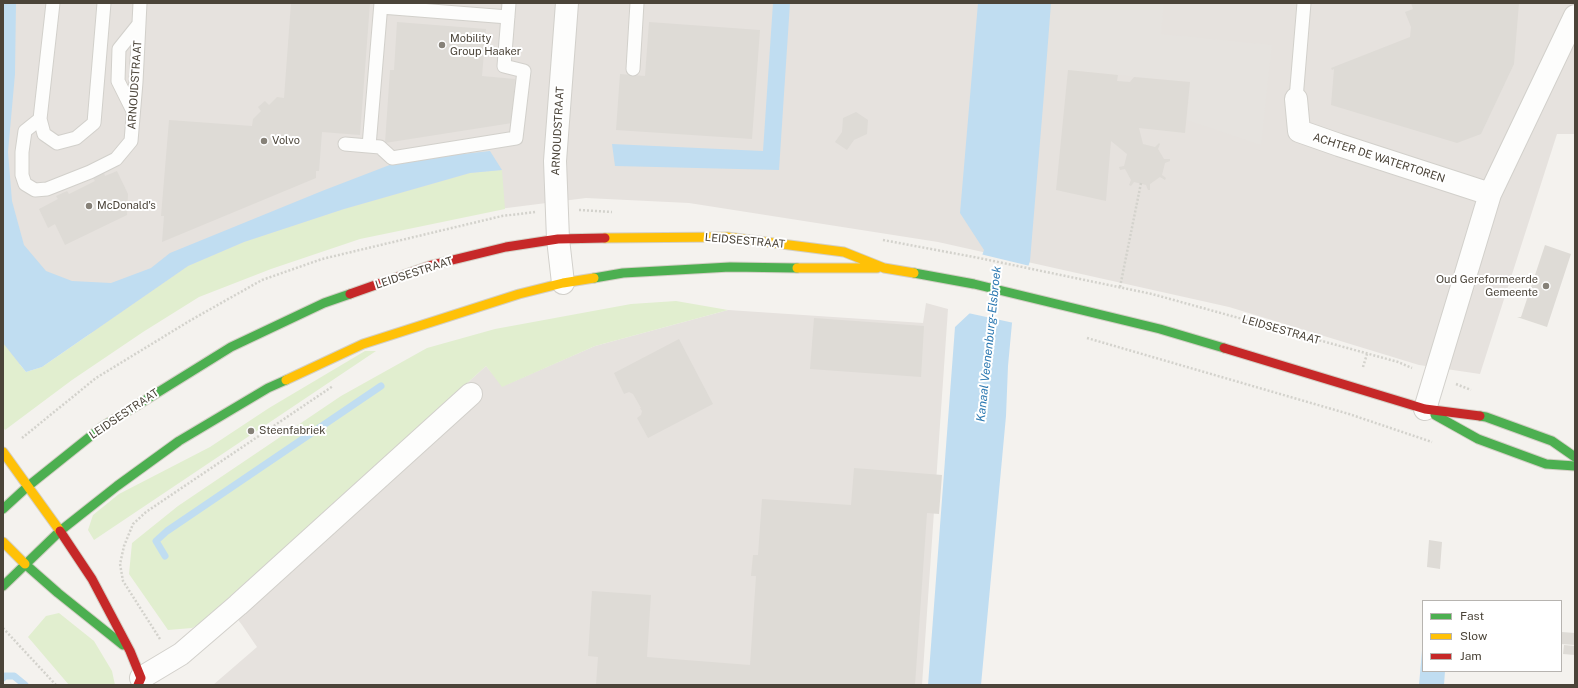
<!DOCTYPE html>
<html>
<head>
<meta charset="utf-8">
<style>
  body { margin:0 }
  #map { position:relative; width:1578px; height:688px; overflow:hidden; background:#f4f2ee; font-family:"Public Sans",sans-serif }
  canvas { display:block }
  .frame { position:absolute; inset:0; border:4px solid #4b4439; pointer-events:none }
  .legend { position:absolute; left:1422px; top:600px; width:140px; height:72px; box-sizing:border-box; background:#fff; border:1px solid #b7b4b0; margin:0; padding:5px 7px; list-style:none; font-size:12px; color:#4b4439 }
  .legend li { display:flex; align-items:center; gap:8px; height:20px }
  .legend b { width:20px; border:1px solid #b7b4b0 }
</style>
</head>
<body>
<div id="map">
<canvas width="1578" height="688"></canvas>
<div class="frame"></div>
<ul class="legend">
<li><b style="height:5px;background:#4caf50"></b>Fast</li>
<li><b style="height:5px;background:#ffc107"></b>Slow</li>
<li><b style="height:5px;background:#c62828"></b>Jam</li>
</ul>
</div>
<script>
const ctx = document.querySelector('canvas').getContext('2d');
ctx.lineJoin = 'round';
function fill(path, color) {
  ctx.fillStyle = color;
  ctx.fill(path, 'evenodd');
}
function poly(rows) {
  const path = new Path2D();
  for (const r of rows) {
    path.moveTo(r[0], r[1]);
    for (let i = 2; i < r.length; i += 2) path.lineTo(r[i], r[i + 1]);
  }
  return path;
}
function stroke(path, color, width, dash) {
  ctx.strokeStyle = color;
  ctx.lineWidth = width;
  ctx.lineCap = dash ? 'butt' : 'round';
  ctx.setLineDash(dash || []);
  ctx.stroke(path);
}
function label(font, color, halo, rows, align = 'center') {
  ctx.font = font + ' "Public Sans",sans-serif';
  ctx.lineWidth = 4;
  ctx.setLineDash([]);
  ctx.textBaseline = 'middle';
  ctx.strokeStyle = halo;
  ctx.fillStyle = color;
  for (const [text, x, y, turn = 0] of rows) {
    ctx.save();
    ctx.translate(x, y);
    ctx.rotate((+turn || 0) * Math.PI / 180);
    ctx.textAlign = isNaN(turn) ? turn : align;
    if (halo) ctx.strokeText(text, 0, 0);
    ctx.fillText(text, 0, 0);
    ctx.restore();
  }
}
fill(poly([
  [3,3,1575,3,1575,134,1557,134,1480,374,1419,365,1229,307,938,242,689,203,586,198,404,221,232,272,3,372],
  [926,303,948,309,922,685,213,685,257,647,242,625,229,608,384,459,486,366,503,386,595,346,728,310,923,323]
]), '#e6e2de');
fill(poly([
  [502,170,505,209,360,239,271,269,199,297,143,332,72,380,5,430,3,427,3,343,26,372,42,367,188,266,244,242,344,209,470,173],
  [676,301,728,310,595,346,502,387,486,366,384,459,229,608,192,628,168,630,129,574,132,543,178,506,341,396,427,348,495,329,631,304],
  [365,351,376,351,94,540,88,530,93,515,119,494,210,447,269,408],
  [59,613,94,641,112,671,115,685,69,685,28,637,46,616]
]), '#e1eecf');
fill(poly([
  [1051,3,1164,3,1161,34,1272,45,1261,145,1187,120,1190,82,1068,70,1045,70]
]), '#e6e3df');
fill(poly([
  [3,3,16,3,15,74,8,152,12,201,24,245,46,271,72,281,111,283,151,268,170,253,322,191,400,161,490,151,502,170,470,173,344,209,244,242,188,266,42,367,26,372,3,343],
  [773,3,790,3,779,170,615,166,612,144,763,151],
  [978,3,1051,3,1044,94,1030,261,1015,306,1012,323,1008,366,1006,416,981,685,928,685,955,327,971,312,979,264,984,250,960,213],
  [1423,639,1423,671,1445,671,1444,685,1419,685]
]), '#c0ddf1');
fill(poly([
  [980,254,1030,266,1017,307,1014,323,968,313]
]), '#f4f2ee');
stroke(poly([
  [165,556,156,541,167,531,381,386],
  [3,678,5,676,14,676,25,685]
]), '#c0ddf1', 7);
fill(poly([
  [291,3,370,3,360,135,322,132,319,171,316,171,316,178,162,242,164,216,161,216,169,120,252,126,253,119,261,111,258,107,265,101,269,105,277,97,284,98],
  [1411,3,1519,3,1514,64,1481,134,1457,143,1331,105,1334,69,1332,70,1331,68,1410,37,1411,27,1405,12,1413,9],
  [397,22,486,29,482,76,515,79,512,123,385,143,390,70,394,70],
  [649,22,760,30,752,139,616,130,620,74,645,76],
  [1068,70,1118,75,1117,81,1130,82,1134,77,1190,82,1185,133,1139,128,1143,144,1155,147,1159,143,1160,144,1158,149,1164,159,1170,159,1170,161,1165,163,1162,175,1166,178,1165,180,1160,177,1150,184,1150,190,1148,190,1146,185,1134,182,1131,186,1129,185,1131,180,1125,169,1120,170,1119,167,1124,166,1127,154,1111,141,1106,201,1056,190],
  [856,112,868,120,867,134,854,140,847,150,835,142,842,132,843,118],
  [117,171,128,194,127,215,65,245,55,224,48,228,39,209,58,199,56,196,67,191,69,194,95,181,93,178,104,173,105,176],
  [1545,245,1571,254,1547,327,1517,317,1521,317],
  [814,318,924,326,921,377,810,369],
  [679,339,713,404,648,438,637,418,641,415,642,411,640,408,641,408,633,394,629,392,624,394,614,373],
  [854,468,942,475,939,514,927,513,915,685,596,685,598,657,588,656,592,591,651,595,647,657,750,665,756,576,751,576,753,555,758,555,762,499,851,505],
  [1429,540,1442,542,1440,569,1427,567],
  [1562,632,1575,633,1575,645,1561,644],
  [1564,645,1575,646,1575,655,1563,654]
]), '#dedbd6');
const lane = poly([
  [53,3,40,119,44,134,57,143,76,138,94,123,104,3],
  [381,7,508,17],
  [633,69,637,3],
  [1296,99,1304,3],
  [133,111,118,81,119,49,139,24],
  [40,119,25,131,22,152,22,175,25,184,35,190,47,189,90,172,116,159,131,141,136,82,140,3],
  [345,144,380,147,392,158,516,138,524,71,504,66,509,3],
  [369,146,381,3]
]);
const street = poly([
  [1296,99,1299,131,1339,145,1490,194],
  [563,283,558,239,555,161,567,3],
  [1425,409,1490,194,1575,16],
  [141,678,181,654,238,605,471,394]
]);
const fast = poly([
  [914,273,974,284,1160,329,1224,348],
  [594,278,623,273,730,267,797,268],
  [1435,415,1478,439,1546,464,1575,466],
  [1480,416,1486,417,1552,441,1575,457],
  [3,509,27,487,102,427,231,347,324,303,350,294],
  [25,564,58,593,123,645],
  [3,586,60,531,117,486,179,441,268,388,286,380]
]);
const slow = poly([
  [605,238,727,237,844,252,884,268,914,273],
  [797,268,877,268],
  [286,380,363,344,519,294,563,283,594,278],
  [3,452,60,531],
  [3,542,25,564]
]);
const jam = poly([
  [350,294,432,265,506,247,558,239,605,238],
  [1224,348,1425,409,1480,416],
  [60,531,92,579,130,651,141,678,138,685]
]);
stroke(lane, '#d2d0cb', 15);
stroke(street, '#d2d0cb', 24);
stroke(fast, '#d3cfc5', 11);
stroke(slow, '#d3cfc5', 11);
stroke(jam, '#d3cfc5', 11);
stroke(poly([
  [579,210,612,212],
  [883,240,979,258,1152,294,1398,362,1412,368],
  [1120,287,1141,183],
  [1087,338,1349,414,1432,442],
  [1363,367,1367,354],
  [1456,384,1471,390],
  [22,438,96,378,191,320,262,280,322,259,502,216,535,212],
  [3,628,56,685],
  [160,639,123,581,120,564,124,546,133,524,146,512,333,386]
]), '#d3d2cc', 2.5, [2, 2]);
stroke(lane, '#fdfdfc', 13);
stroke(street, '#fdfdfc', 22);
stroke(fast, '#4caf50', 9);
stroke(slow, '#ffc107', 9);
stroke(jam, '#c62828', 9);
for (const [x, y, r, color] of [
  [442,45,4,"#868178"],
  [264,141,4,"#868178"],
  [89,206,4,"#868178"],
  [1546,286,4,"#868178"],
  [251,431,4,"#868178"]
]) {
  const dot = new Path2D();
  dot.arc(x, y, r, 0, 2 * Math.PI);
  ctx.fillStyle = color;
  ctx.fill(dot);
  stroke(dot, '#fff', 1.5);
}
label('11px', '#4b4439', '#fff', [
  ["Mobility",450,39],
  ["Group Haaker",450,52],
  ["Volvo",272,141],
  ["McDonald's",97,206],
  ["Oud Gereformeerde",1538,280,"right"],
  ["Gemeente",1538,293,"right"],
  ["Steenfabriek",259,431]
], 'left');
label('11px', '#4b4439', '#fff', [
  ["ARNOUDSTRAAT",135,85,-86],
  ["ARNOUDSTRAAT",558,131,-87],
  ["ACHTER DE WATERTOREN",1379,158,18],
  ["LEIDSESTRAAT",745,241,5],
  ["LEIDSESTRAAT",414,273,-18],
  ["LEIDSESTRAAT",1281,330,16],
  ["LEIDSESTRAAT",124,414,-34]
]);
label('italic 12px', '#2e7ab2', '#fff', [
  ["Kanaal Veenenburg-Elsbroek",989,344,-84]
]);
</script>
</body>
</html>
